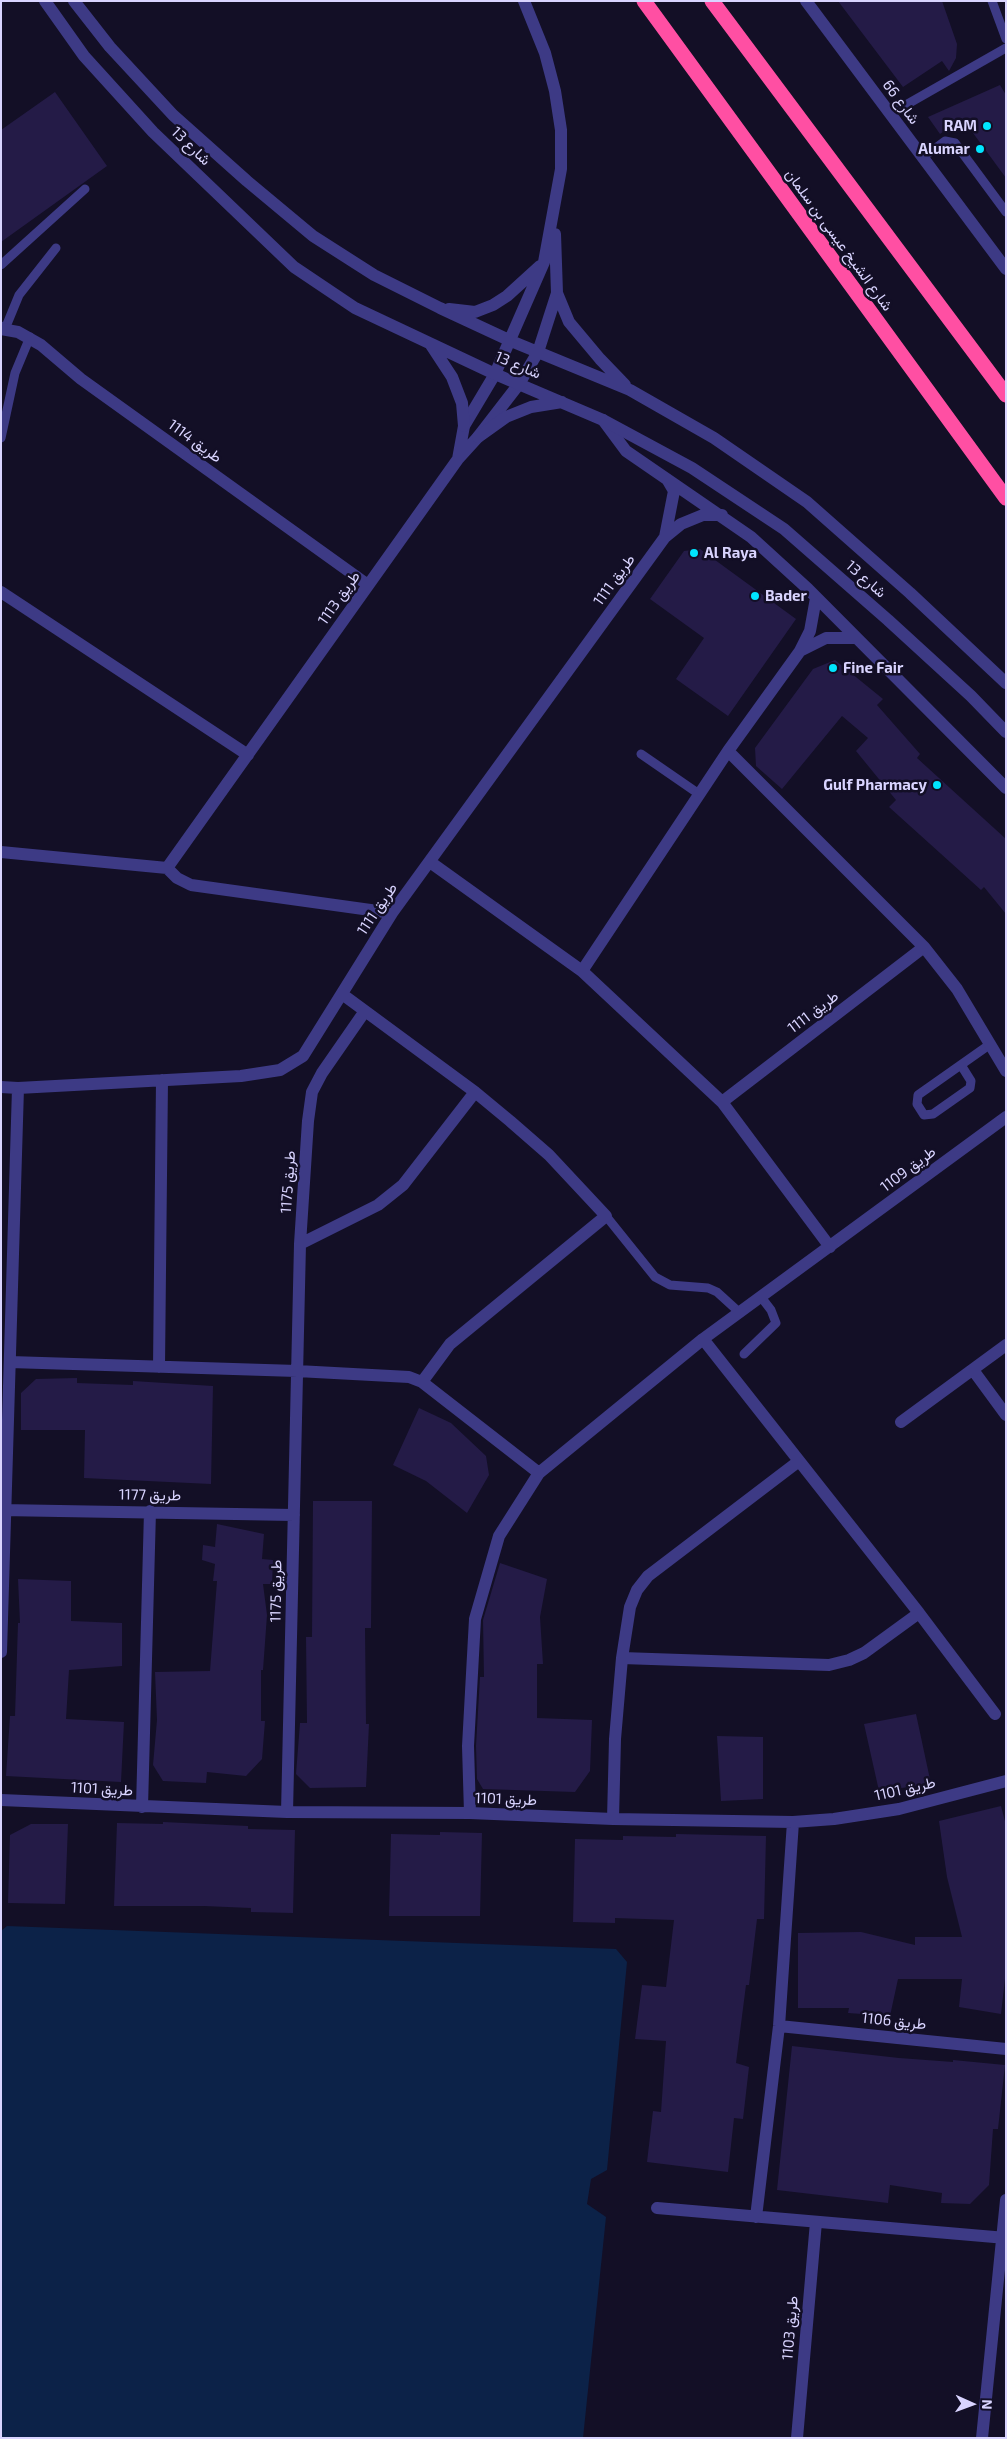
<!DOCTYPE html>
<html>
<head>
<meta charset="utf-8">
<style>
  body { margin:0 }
  #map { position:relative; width:1007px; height:2439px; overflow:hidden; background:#130f26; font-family:"Exo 2",sans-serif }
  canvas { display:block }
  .frame { position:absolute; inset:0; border:2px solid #d9d4ff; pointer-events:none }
  .north { position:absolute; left:947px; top:2379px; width:50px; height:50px; -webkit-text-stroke:4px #130f26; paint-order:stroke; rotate:92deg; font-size:14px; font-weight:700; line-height:20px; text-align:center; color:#d9d4ff }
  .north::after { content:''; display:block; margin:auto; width:18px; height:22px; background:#d9d4ff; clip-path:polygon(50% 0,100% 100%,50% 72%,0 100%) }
</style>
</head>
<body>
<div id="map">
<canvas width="1007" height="2439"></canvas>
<div class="frame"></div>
<div class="north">N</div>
</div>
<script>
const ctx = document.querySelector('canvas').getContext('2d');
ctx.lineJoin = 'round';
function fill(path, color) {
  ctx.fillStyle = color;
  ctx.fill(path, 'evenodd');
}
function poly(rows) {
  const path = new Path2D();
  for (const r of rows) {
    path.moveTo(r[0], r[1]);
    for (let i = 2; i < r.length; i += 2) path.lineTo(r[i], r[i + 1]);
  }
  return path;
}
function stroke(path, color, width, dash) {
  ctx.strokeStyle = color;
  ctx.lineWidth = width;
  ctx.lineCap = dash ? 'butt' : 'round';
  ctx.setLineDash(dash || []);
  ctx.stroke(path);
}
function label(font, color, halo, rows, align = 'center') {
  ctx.font = font + ' "Exo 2",Vazirmatn,sans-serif';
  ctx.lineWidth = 5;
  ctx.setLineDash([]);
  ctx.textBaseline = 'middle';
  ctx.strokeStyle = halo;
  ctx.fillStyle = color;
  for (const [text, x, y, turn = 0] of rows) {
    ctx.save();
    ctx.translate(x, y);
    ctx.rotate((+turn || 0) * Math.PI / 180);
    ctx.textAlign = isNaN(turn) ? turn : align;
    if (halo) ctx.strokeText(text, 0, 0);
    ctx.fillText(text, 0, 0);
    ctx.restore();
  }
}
fill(poly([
  [7,1926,616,1949,627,1962,607,2170,591,2179,587,2204,606,2217,583,2438,1,2438,1,1931]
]), '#0c2248');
fill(poly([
  [838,1,942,1,957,44,956,58,949,71,942,61,903,87],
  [1000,85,1006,95,1006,178,962,118,940,134,928,117],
  [55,92,107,166,1,242,1,130],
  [700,549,796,619,728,716,676,679,704,638,650,599,684,551],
  [835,660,883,699,877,705,920,754,917,758,1006,839,1006,914,984,887,981,890,889,807,896,800,856,751,868,738,842,716,782,789,756,766,755,748,813,669],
  [77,1378,77,1383,133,1385,133,1381,213,1386,211,1484,84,1478,85,1430,21,1430,21,1393,36,1379],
  [419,1408,451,1423,486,1456,489,1475,467,1513,426,1481,393,1465],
  [313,1501,372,1501,371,1628,365,1628,366,1724,369,1724,366,1787,310,1788,296,1774,300,1723,307,1723,306,1637,312,1637],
  [217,1524,264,1534,262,1559,273,1560,272,1584,263,1584,267,1615,263,1670,261,1670,261,1721,265,1721,262,1759,246,1776,207,1772,206,1783,163,1781,153,1765,157,1720,155,1672,210,1671,217,1581,213,1581,215,1564,202,1560,203,1545,215,1547],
  [500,1563,547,1579,540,1617,543,1664,537,1664,537,1718,592,1720,590,1771,575,1792,483,1789,477,1779,476,1746,480,1677,484,1677,483,1620],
  [18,1579,71,1581,71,1621,122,1623,122,1666,69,1670,66,1719,124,1722,121,1782,6,1776,10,1716,15,1716,18,1623,20,1623],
  [916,1714,931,1784,879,1791,864,1724],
  [717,1736,763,1737,763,1799,721,1801],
  [1001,1806,1006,1825,1006,1970,1001,2014,959,2007,962,1979,898,1979,890,2016,848,2013,849,2008,798,2008,798,1933,861,1932,915,1945,915,1937,962,1937,947,1877,939,1821],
  [163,1822,248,1826,248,1829,295,1830,293,1913,251,1912,251,1908,204,1906,114,1906,117,1823,163,1824],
  [31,1824,68,1824,65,1904,8,1903,10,1835],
  [440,1832,482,1833,480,1916,389,1916,391,1834,440,1835],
  [676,1834,766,1836,764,1919,757,1919,749,1985,746,1985,736,2063,749,2067,743,2119,734,2118,728,2172,647,2162,653,2111,661,2112,666,2041,635,2039,642,1985,666,1987,674,1920,615,1918,615,1923,573,1922,575,1839,623,1840,623,1836,676,1837],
  [792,2046,899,2058,953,2062,953,2060,1005,2065,998,2129,993,2129,989,2185,970,2204,941,2203,942,2193,890,2185,888,2203,777,2190]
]), '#241b47');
stroke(poly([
  [992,1,1006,39],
  [890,114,1006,48],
  [922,158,945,141,955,143,1006,212],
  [1,265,85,189],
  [1,326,5,329,19,295,56,248],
  [1,438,15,373,30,337],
  [641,754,699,794],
  [961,1065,971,1081,970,1088,933,1114,924,1115,917,1104,918,1095,989,1045],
  [606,1216,655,1277,670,1285,708,1288,717,1292,739,1312],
  [744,1354,776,1323,771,1310,761,1297]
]), '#3d3a85', 9);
stroke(poly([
  [806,1,1006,269],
  [1,329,18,332,41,345,81,379,368,585],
  [603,420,626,451,751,537,808,589,1006,788],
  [458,459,464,426,495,374],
  [665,537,674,491,667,479],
  [1,592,248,755],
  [800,651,826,638,856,638],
  [728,751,924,947,957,989,1006,1071],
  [1,852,167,868,177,878,191,885,392,913],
  [430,862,582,971,722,1102,830,1247],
  [167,868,458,459,478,437,519,384],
  [582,971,728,751,800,651,810,631,816,598],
  [342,994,475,1092,510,1121,549,1155,606,1216,450,1344,422,1382],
  [1,1087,18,1088,241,1076,280,1070,303,1056,392,913,665,537,681,524,703,515,722,515],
  [722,1102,924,947],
  [300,1244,378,1205,403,1185,475,1092],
  [703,1339,919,1613,995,1714],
  [10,1362,297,1371,409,1377,422,1382,539,1473],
  [159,1367,162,1080],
  [973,1370,1006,1415],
  [901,1422,1006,1345],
  [1,1510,294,1515],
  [1,1652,18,1088],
  [622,1658,829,1665,849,1660,864,1653,919,1613],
  [1,1800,287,1812,470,1813,613,1819,793,1822,834,1819,899,1809,1006,1781],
  [142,1807,150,1511],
  [287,1812,300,1244,308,1121,312,1092,322,1073,365,1011],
  [470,1813,468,1746,475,1619,499,1536,539,1473,703,1339,1006,1117],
  [613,1819,615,1739,622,1658,630,1607,637,1590,648,1576,799,1461],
  [779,2026,1006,2049],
  [657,2208,1006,2238],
  [756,2217,779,2026,793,1822],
  [797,2438,816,2222],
  [982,2438,1006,2200]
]), '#3d3a85', 12);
stroke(poly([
  [45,1,84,56,153,132,294,267,355,308,495,374,603,420,692,468,784,529,888,620,971,696,1006,732],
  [74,1,110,47,173,115,247,181,313,236,374,275,440,308,511,341,630,390,714,438,807,502,910,593,1006,683],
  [555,234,557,293,569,322,600,359,625,385],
  [449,309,475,312,493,305,507,296,540,266],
  [431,345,452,377,462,403,464,426],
  [495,374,544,262,561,169,561,130,555,91,545,53,524,1],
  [519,384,538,352,557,293],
  [478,437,506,417,531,407,562,402]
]), '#3d3a85', 12);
stroke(poly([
  [644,1,1006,498],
  [712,1,1006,395]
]), '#ff4fa3', 15);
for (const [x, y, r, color] of [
  [987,126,5,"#00e5ff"],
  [980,149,5,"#00e5ff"],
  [694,553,5,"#00e5ff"],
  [755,596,5,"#00e5ff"],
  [833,668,5,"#00e5ff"],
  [937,785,5,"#00e5ff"]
]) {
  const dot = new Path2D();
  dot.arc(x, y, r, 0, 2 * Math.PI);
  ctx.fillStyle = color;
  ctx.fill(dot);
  stroke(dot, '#130f26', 2);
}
label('15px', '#d9d4ff', '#130f26', [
  ["شارع 66",901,102,54],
  ["شارع 13",191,146,44],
  ["شارع الشيخ عيسى بن سلمان",839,240,54],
  ["شارع 13",518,365,23],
  ["طريق 1114",195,441,36],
  ["شارع 13",866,579,41],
  ["طريق 1111",614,580,-54],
  ["طريق 1113",339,598,-55],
  ["طريق 1111",377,909,-56],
  ["طريق 1111",813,1012,-37],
  ["طريق 1109",908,1169,-37],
  ["طريق 1175",288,1182,-86],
  ["طريق 1177",150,1495,1],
  ["طريق 1175",276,1591,-89],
  ["طريق 1101",102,1789,3],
  ["طريق 1101",905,1789,-13],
  ["طريق 1101",506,1799,2],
  ["طريق 1106",894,2021,6],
  ["طريق 1103",790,2328,-85]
]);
label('bold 15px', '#d9d4ff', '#130f26', [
  ["RAM",977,126],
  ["Alumar",970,149],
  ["Al Raya",704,553,"left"],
  ["Bader",765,596,"left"],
  ["Fine Fair",843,668,"left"],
  ["Gulf Pharmacy",927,785]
], 'right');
</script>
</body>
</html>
